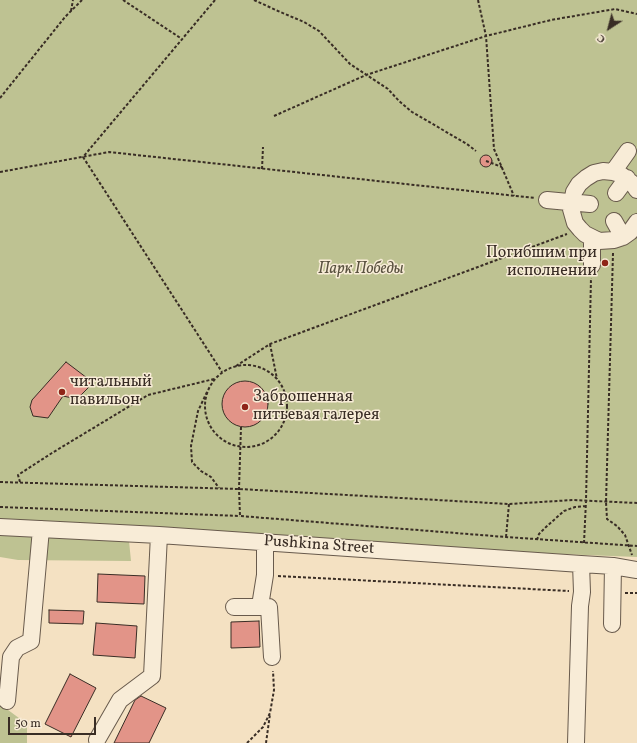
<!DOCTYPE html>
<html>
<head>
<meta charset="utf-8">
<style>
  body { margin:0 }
  #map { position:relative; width:637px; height:743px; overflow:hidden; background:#f4e1c2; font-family:Vollkorn,serif }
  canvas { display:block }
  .north { position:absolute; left:589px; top:8px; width:40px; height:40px; -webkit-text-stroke:3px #f8ecd7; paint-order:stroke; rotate:216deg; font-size:11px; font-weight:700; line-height:16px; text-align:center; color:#392d25 }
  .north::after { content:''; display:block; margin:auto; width:14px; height:18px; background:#392d25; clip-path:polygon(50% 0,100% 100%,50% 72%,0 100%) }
  .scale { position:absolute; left:8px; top:717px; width:88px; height:18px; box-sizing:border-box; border:2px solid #392d25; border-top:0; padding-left:5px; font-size:12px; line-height:14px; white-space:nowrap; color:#392d25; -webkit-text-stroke:3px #f8ecd7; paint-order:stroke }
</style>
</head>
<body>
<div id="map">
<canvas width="637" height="743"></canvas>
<div class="north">С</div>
<div class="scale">50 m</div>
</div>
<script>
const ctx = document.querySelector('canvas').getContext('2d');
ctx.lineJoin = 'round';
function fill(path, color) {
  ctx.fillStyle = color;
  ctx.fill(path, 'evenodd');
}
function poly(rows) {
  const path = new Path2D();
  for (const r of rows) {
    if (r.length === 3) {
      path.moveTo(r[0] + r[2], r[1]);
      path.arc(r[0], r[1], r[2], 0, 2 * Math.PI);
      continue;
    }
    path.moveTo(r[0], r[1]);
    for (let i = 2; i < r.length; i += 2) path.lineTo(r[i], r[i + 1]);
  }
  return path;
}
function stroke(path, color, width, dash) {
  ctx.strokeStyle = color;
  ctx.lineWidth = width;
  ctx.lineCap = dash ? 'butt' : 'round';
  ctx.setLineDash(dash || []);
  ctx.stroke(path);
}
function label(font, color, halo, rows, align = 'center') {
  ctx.font = font + ' Vollkorn,serif';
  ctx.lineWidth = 3;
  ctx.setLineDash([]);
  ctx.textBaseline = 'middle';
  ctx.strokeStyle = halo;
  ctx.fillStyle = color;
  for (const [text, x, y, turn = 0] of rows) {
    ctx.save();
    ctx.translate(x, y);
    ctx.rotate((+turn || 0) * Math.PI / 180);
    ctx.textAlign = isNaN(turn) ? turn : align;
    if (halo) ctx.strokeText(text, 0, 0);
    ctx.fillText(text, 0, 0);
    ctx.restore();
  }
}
fill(poly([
  [0,0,637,0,637,557,560,554,0,519],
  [0,535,129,541,131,561,18,560,0,557],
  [0,704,27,724,27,743,0,743]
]), '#bec292');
const building = poly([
  [486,161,6],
  [66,362,91,381,88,388,77,399,63,396,48,418,33,416,30,407,32,400,66,362],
  [245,404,23],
  [98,574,145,576,144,604,97,602,98,574],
  [49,610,84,611,83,624,49,623,49,610],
  [259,621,260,647,231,648,231,622,259,621],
  [96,623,137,626,135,658,93,655,96,623],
  [70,674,96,688,71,737,45,724,70,674],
  [141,696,166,708,149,743,114,743,135,700,141,696]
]);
fill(building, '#e29488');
stroke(building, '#392d25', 1);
const minor = poly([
  [613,172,628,151],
  [637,190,633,184,620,174,613,172,603,171,594,173,586,178,579,184,574,192,571,209,575,223,580,229,585,234,599,241,614,240,623,237,630,232,637,222],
  [616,193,627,178],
  [547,200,590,204],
  [614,221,623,237],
  [592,265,592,239],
  [0,527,159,535,581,564,613,566,637,570],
  [260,606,265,575,265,543],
  [234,607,269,607,272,657],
  [612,624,613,566],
  [7,701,11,657,17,648,31,641,41,529],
  [97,740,120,700,152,676,159,535],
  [576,743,580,606,582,592,581,564]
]);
stroke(minor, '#685a4c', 18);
stroke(poly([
  [123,0,182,39],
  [215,0,83,157,222,372],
  [254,0,278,11,304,22,319,31,350,64,388,89,399,101,412,112,467,144,476,151],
  [478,0,486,36,494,149,514,196],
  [71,11,73,0],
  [0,98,65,17,82,0],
  [274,116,366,75,486,36,551,20,615,9,637,14],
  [486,161,502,167],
  [262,169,263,147],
  [0,172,109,152,535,198],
  [613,253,606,502,607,519,617,526,625,535,632,555],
  [270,344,277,379],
  [246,406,41],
  [236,366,270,344,567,234],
  [207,392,198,411,191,446,192,462,201,471,211,477,219,488],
  [241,427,239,489,240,516,506,537,637,546],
  [0,482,239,489,509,504,573,500,637,503],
  [20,482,18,475,52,453,148,395,214,379],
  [0,507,240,516],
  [506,537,509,504],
  [537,540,539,534,546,527,564,511,575,507,586,506],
  [584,543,586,501,591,278],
  [278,576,569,591],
  [625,593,637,593],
  [247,743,263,727,270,713,274,690,273,671],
  [266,743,270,714]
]), '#392d25', 2, [3, 2]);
stroke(minor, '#f8ecd7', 16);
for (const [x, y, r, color] of [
  [605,263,4,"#8f2418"],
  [62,392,4,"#8f2418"],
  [245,407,4,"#8f2418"]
]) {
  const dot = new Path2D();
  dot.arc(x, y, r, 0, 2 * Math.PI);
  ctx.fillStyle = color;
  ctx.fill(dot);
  stroke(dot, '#f8ecd7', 1.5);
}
label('16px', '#392d25', '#f8ecd7', [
  ["Погибшим при",597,254,"right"],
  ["исполнении",597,272,"right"],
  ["читальный",70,383],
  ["павильон",70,401],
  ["Заброшенная",253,398],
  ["питьевая галерея",253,416]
], 'left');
label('italic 16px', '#5a5240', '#f8ecd7', [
  ["Парк Победы",361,270]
]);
label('16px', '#392d25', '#f8ecd7', [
  ["Pushkina Street",319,546,4]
]);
</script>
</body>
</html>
